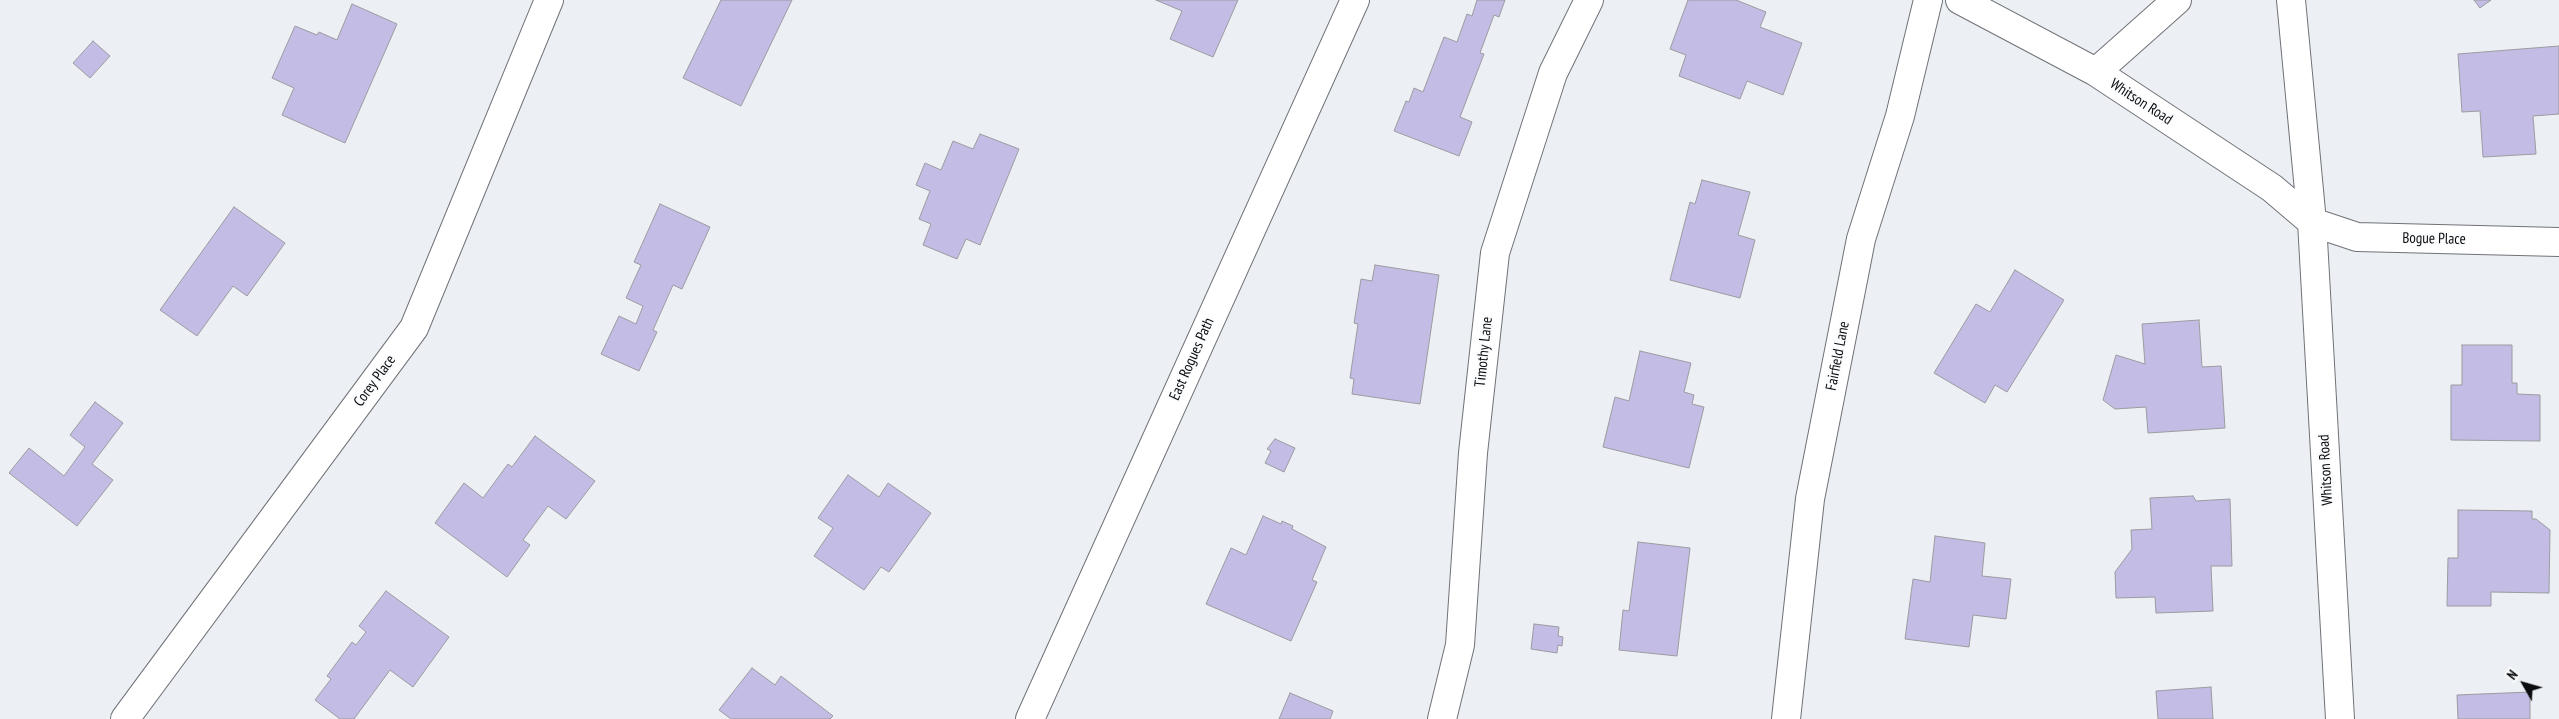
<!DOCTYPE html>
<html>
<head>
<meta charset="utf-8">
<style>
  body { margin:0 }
  #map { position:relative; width:2559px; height:719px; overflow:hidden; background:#eceff4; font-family:"PT Sans Narrow",sans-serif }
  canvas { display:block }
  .north { position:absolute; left:2499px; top:659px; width:50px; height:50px; -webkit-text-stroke:4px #fbfcfe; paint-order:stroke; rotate:308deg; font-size:14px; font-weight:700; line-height:20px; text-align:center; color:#0c0c0e }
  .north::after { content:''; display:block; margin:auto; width:18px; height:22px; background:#0c0c0e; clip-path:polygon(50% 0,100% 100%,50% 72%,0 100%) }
</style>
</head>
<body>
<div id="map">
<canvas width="2559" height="719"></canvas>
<div class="north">N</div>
</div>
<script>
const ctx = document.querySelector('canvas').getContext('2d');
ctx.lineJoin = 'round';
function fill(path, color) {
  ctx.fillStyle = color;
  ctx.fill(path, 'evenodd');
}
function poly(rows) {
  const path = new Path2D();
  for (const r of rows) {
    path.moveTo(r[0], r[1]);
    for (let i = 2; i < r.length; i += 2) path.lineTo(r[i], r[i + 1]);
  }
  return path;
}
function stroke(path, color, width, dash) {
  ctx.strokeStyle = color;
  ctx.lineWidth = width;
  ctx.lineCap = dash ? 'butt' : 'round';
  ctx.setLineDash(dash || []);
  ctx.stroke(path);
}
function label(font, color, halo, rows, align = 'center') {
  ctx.font = font + ' "PT Sans Narrow",sans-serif';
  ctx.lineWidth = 4.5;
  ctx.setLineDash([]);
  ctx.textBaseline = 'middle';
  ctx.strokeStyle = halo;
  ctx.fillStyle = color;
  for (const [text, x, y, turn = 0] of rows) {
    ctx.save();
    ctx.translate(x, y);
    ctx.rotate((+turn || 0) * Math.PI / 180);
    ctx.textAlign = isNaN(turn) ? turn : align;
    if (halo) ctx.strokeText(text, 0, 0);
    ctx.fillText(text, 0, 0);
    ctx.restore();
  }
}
const building = poly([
  [721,0,792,0,741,106,683,78,721,0],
  [1156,0,1238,0,1213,57,1170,39,1182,11,1156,0],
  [1477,0,1505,0,1499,17,1494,15,1480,53,1484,54,1460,117,1472,122,1459,156,1394,131,1406,101,1409,102,1414,88,1423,92,1444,37,1457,42,1467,14,1472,16,1477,0],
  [1688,0,1736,0,1766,12,1760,27,1802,43,1783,95,1747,81,1740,99,1679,76,1686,55,1670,49,1688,0],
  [2474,0,2491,0,2480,8,2474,0],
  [352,4,397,24,345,143,282,115,294,88,272,78,295,26,317,35,319,32,337,40,352,4],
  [93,41,110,56,90,78,73,63,93,41],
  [2559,46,2559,114,2533,116,2536,154,2483,157,2480,111,2462,112,2458,54,2559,46],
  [980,134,1019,149,980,245,966,239,957,259,923,245,931,224,919,219,930,191,916,185,925,163,941,170,953,141,973,149,980,134],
  [1702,180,1750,192,1738,235,1755,240,1740,298,1670,280,1690,202,1695,204,1702,180],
  [660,204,710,227,682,289,673,285,653,330,657,332,639,371,601,354,619,316,636,324,643,306,626,298,641,265,634,262,660,204],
  [234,207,285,243,247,296,233,286,197,336,160,310,234,207],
  [1375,265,1439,275,1420,404,1352,394,1354,379,1350,378,1358,324,1354,323,1361,279,1372,281,1375,265],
  [2015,270,2064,300,2007,392,1995,385,1985,403,1934,373,1976,304,1990,312,2015,270],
  [2199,320,2202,367,2221,366,2225,428,2148,433,2146,407,2115,409,2103,400,2116,355,2145,364,2142,324,2199,320],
  [2462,345,2512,345,2512,383,2517,383,2517,394,2540,395,2540,441,2451,440,2451,385,2462,385,2462,345],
  [1640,351,1691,363,1684,392,1694,395,1692,404,1704,407,1689,468,1603,447,1615,397,1629,401,1640,351],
  [95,402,123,423,92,464,113,480,77,526,9,473,29,448,64,476,85,447,70,435,95,402],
  [535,436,595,481,566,519,548,506,523,540,530,545,507,577,435,523,464,483,483,498,508,464,512,467,535,436],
  [1275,439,1295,448,1284,472,1265,463,1271,451,1267,449,1275,439],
  [848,475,879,497,888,483,931,513,889,572,881,567,864,590,814,556,833,528,818,518,848,475],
  [2193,496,2196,501,2230,499,2232,566,2211,566,2213,611,2156,613,2155,597,2116,598,2115,572,2132,549,2131,530,2152,529,2150,498,2193,496],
  [2458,510,2532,511,2532,519,2536,519,2550,530,2549,593,2491,592,2491,606,2447,606,2448,558,2458,558,2458,510],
  [1263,516,1281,524,1282,521,1293,526,1292,529,1326,547,1312,580,1317,582,1291,641,1206,604,1231,548,1246,555,1263,516],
  [1935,536,1985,543,1982,576,2011,579,2006,619,1973,615,1969,647,1905,639,1913,579,1930,582,1935,536],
  [1638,542,1690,548,1677,656,1619,650,1623,610,1629,611,1638,542],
  [386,591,449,637,413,687,390,670,354,719,340,719,315,700,331,679,327,676,352,642,356,645,366,632,359,626,386,591],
  [1534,624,1559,627,1558,636,1563,637,1562,646,1558,645,1557,653,1531,649,1534,624],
  [752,668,775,685,781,676,833,716,830,719,731,719,719,710,752,668],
  [2211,687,2213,719,2158,719,2156,691,2211,687],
  [2530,692,2530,719,2458,719,2457,695,2530,692],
  [1290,693,1333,711,1330,719,1279,719,1290,693]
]);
fill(building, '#c3bce4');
stroke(building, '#9b9ba0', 1);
const minor = poly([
  [1960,0,2096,72,2272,188,2312,222,2340,719],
  [2291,0,2312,222,2357,237,2559,242],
  [2096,72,2177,0],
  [125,719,414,328,549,0],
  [1030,719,1355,0],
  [1442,719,1460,645,1473,453,1495,253,1553,73,1589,0],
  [1786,719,1810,499,1861,239,1900,116,1928,0]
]);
stroke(minor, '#707277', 30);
stroke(minor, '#fff', 28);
label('15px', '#0c0c0e', '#fbfcfe', [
  ["Whitson Road",2141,102,33],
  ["Bogue Place",2434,239,1],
  ["Timothy Lane",1484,352,-84],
  ["Fairfield Lane",1838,356,-79],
  ["East Rogues Path",1192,359,-66],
  ["Corey Place",375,381,-54],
  ["Whitson Road",2326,470,-93]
]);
</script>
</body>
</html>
